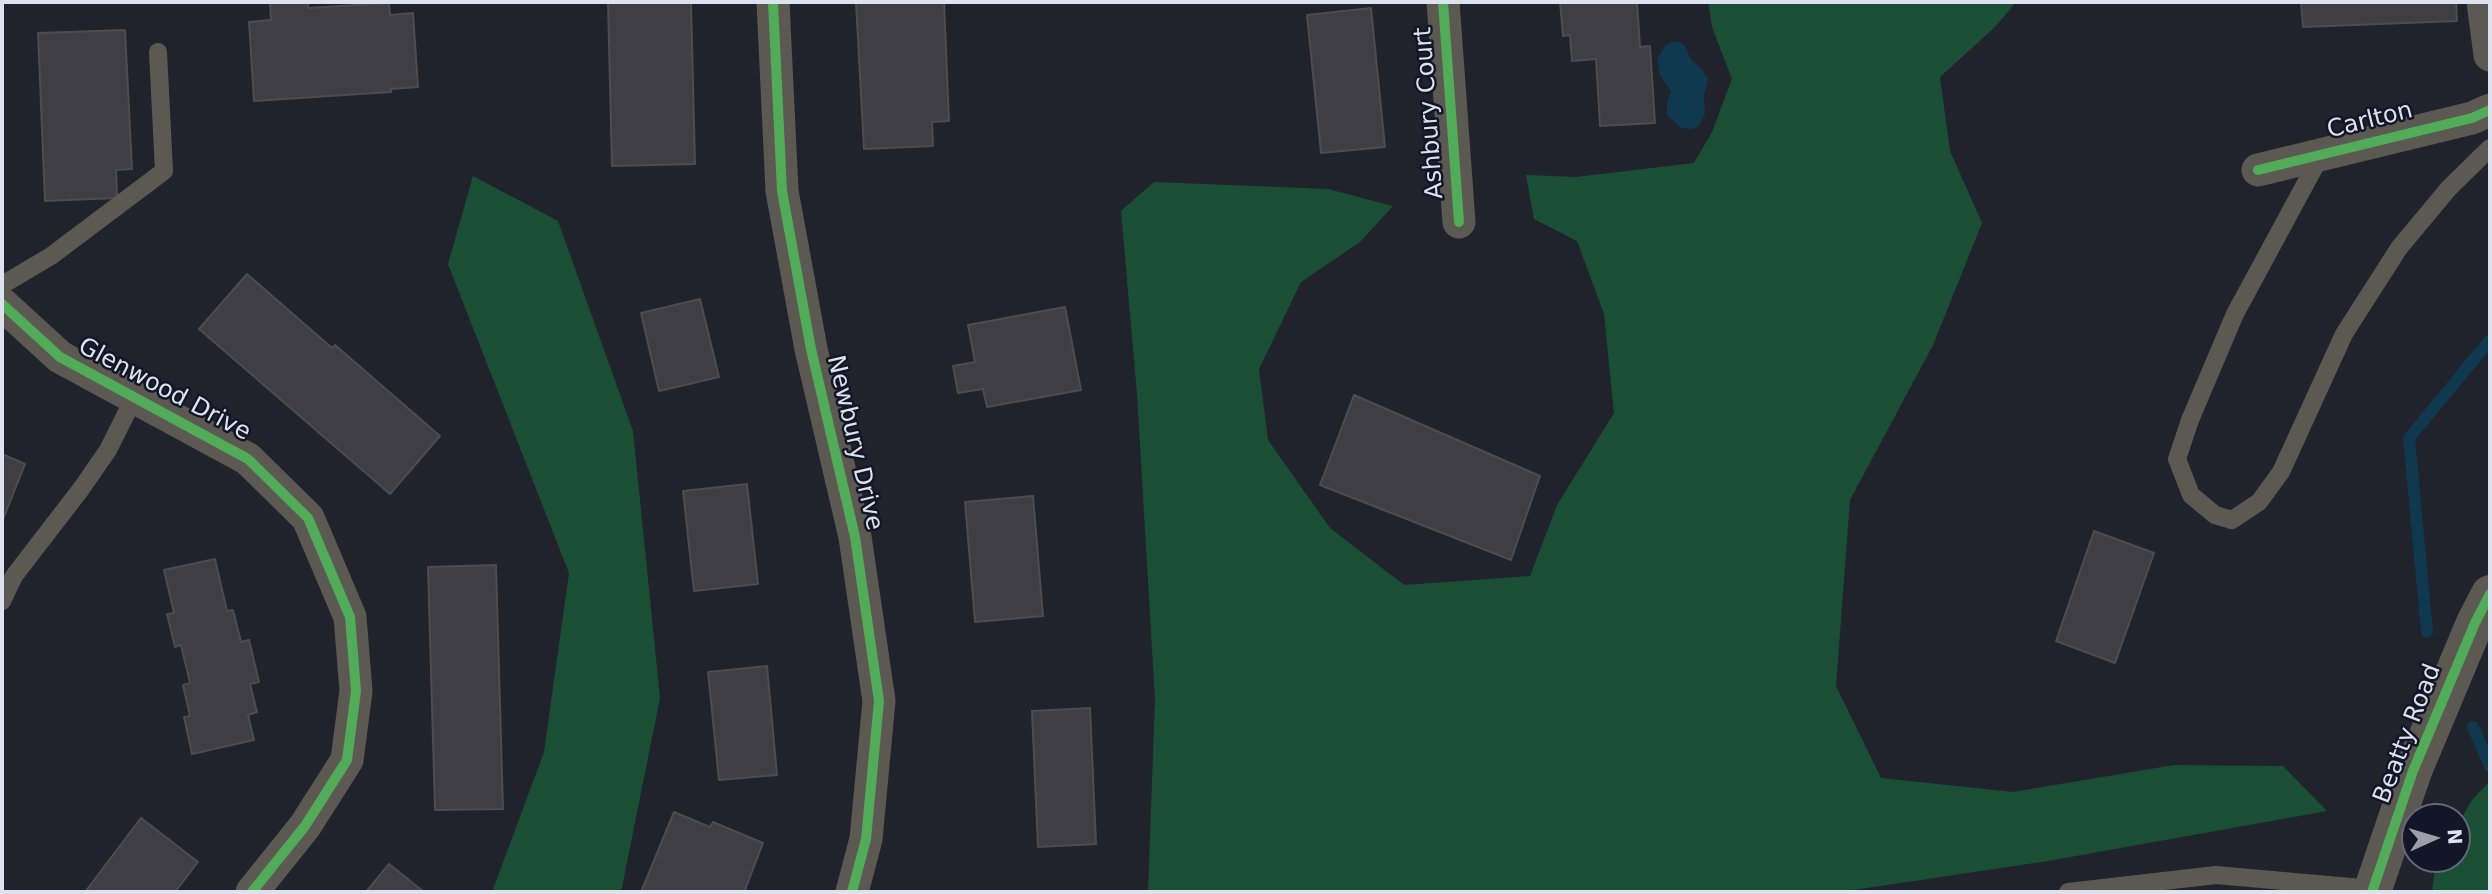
<!DOCTYPE html>
<html>
<head>
<meta charset="utf-8">
<style>
  body { margin:0 }
  #map { position:relative; width:2492px; height:894px; overflow:hidden; background:#20232c; font-family:"DejaVu Sans",sans-serif }
  canvas { display:block }
  .frame { position:absolute; inset:0; border:4px solid #dee2ee; pointer-events:none }
  .north { position:absolute; left:2401px; top:803px; width:70px; height:70px; box-sizing:border-box; background:#121627; border:2px solid #646877; border-radius:50%; rotate:86deg; font-size:19px; font-weight:700; line-height:28px; text-align:center; color:#dee2ee }
  .north::after { content:''; display:block; margin:auto; width:24px; height:32px; background:#9c9faa; clip-path:polygon(50% 0,100% 100%,50% 72%,0 100%) }
</style>
</head>
<body>
<div id="map">
<canvas width="2492" height="894"></canvas>
<div class="frame"></div>
<div class="north">N</div>
</div>
<script>
const ctx = document.querySelector('canvas').getContext('2d');
ctx.lineJoin = 'round';
function fill(path, color) {
  ctx.fillStyle = color;
  ctx.fill(path, 'evenodd');
}
function poly(rows) {
  const path = new Path2D();
  for (const r of rows) {
    path.moveTo(r[0], r[1]);
    for (let i = 2; i < r.length; i += 2) path.lineTo(r[i], r[i + 1]);
  }
  return path;
}
function stroke(path, color, width, dash) {
  ctx.strokeStyle = color;
  ctx.lineWidth = width;
  ctx.lineCap = dash ? 'butt' : 'round';
  ctx.setLineDash(dash || []);
  ctx.stroke(path);
}
function label(font, color, halo, rows, align = 'center') {
  ctx.font = font + ' "DejaVu Sans",sans-serif';
  ctx.lineWidth = 5;
  ctx.setLineDash([]);
  ctx.textBaseline = 'middle';
  ctx.strokeStyle = halo;
  ctx.fillStyle = color;
  for (const [text, x, y, turn = 0] of rows) {
    ctx.save();
    ctx.translate(x, y);
    ctx.rotate((+turn || 0) * Math.PI / 180);
    ctx.textAlign = isNaN(turn) ? turn : align;
    if (halo) ctx.strokeText(text, 0, 0);
    ctx.fillText(text, 0, 0);
    ctx.restore();
  }
}
fill(poly([
  [1708,2,2016,2,1995,27,1940,77,1950,151,1982,223,1933,345,1850,500,1836,686,1881,778,2013,792,2174,765,2283,766,2327,811,2048,861,1840,892,1148,892,1155,700,1137,394,1121,211,1154,182,1328,189,1393,206,1360,242,1301,282,1259,369,1268,440,1330,528,1404,585,1530,576,1557,505,1614,413,1604,314,1577,241,1534,219,1526,175,1576,177,1694,163,1712,132,1732,79,1712,27],
  [473,176,558,221,633,431,660,698,621,892,492,892,544,752,569,573,448,264],
  [2490,781,2490,892,2432,892,2435,868,2440,859,2457,859,2457,827,2471,801]
]), '#1a4f36');
fill(poly([
  [1672,42,1680,42,1685,46,1691,60,1702,69,1708,79,1704,95,1705,114,1698,127,1691,129,1681,128,1667,115,1667,102,1671,91,1660,75,1657,59,1666,45]
]), '#10384f');
stroke(poly([
  [2427,632,2409,438,2490,340],
  [2473,727,2490,766]
]), '#10384f', 12);
const building = poly([
  [270,2,308,2,308,8,389,3,390,15,413,13,418,87,391,89,391,92,254,101,249,22,271,20,270,2],
  [608,2,691,2,695,164,612,166,608,2],
  [856,2,944,2,949,121,932,122,933,146,864,149,856,2],
  [1560,2,1637,2,1640,47,1650,46,1655,123,1600,126,1596,59,1572,61,1570,35,1563,36,1560,2],
  [2301,2,2456,2,2457,21,2303,27,2301,2],
  [1371,8,1385,147,1321,153,1307,15,1371,8],
  [125,30,132,169,116,170,117,198,45,201,38,33,125,30],
  [247,274,332,348,335,345,440,436,390,494,199,329,247,274],
  [700,299,719,377,659,391,641,313,700,299],
  [1065,307,1081,390,987,407,983,389,958,393,953,366,975,362,968,325,1065,307],
  [1354,395,1540,476,1511,560,1320,485,1354,395],
  [2,454,25,464,2,522,2,454],
  [747,484,758,584,694,591,683,491,747,484],
  [1033,496,1043,616,975,622,965,502,1033,496],
  [2094,531,2154,553,2115,663,2056,641,2094,531],
  [215,559,227,611,233,610,241,642,249,640,259,682,250,684,257,712,248,715,254,740,192,754,184,717,190,716,183,685,190,683,181,645,175,647,167,614,174,613,164,570,215,559],
  [496,565,503,809,435,810,428,567,496,565],
  [767,666,777,775,719,780,708,672,767,666],
  [1090,708,1096,844,1038,847,1032,711,1090,708],
  [674,812,710,827,713,822,763,843,745,890,751,892,641,892,674,812],
  [141,818,198,862,175,892,85,892,141,818],
  [389,864,424,892,366,892,389,864]
]);
fill(building, '#403e45');
stroke(building, '#4e4b51', 2);
stroke(poly([
  [2321,155,2235,314,2190,420,2177,459,2191,495,2215,515,2232,520,2259,502,2281,472,2344,334,2399,248,2449,188,2490,148],
  [2,285,51,256,164,171,158,52],
  [2,601,14,576,81,489,108,450,135,396],
  [2068,892,2216,875,2373,889]
]), '#5c5953', 18);
stroke(poly([
  [773,2,782,191,811,349,855,537,879,701,866,839,852,892],
  [1443,2,1459,222],
  [2483,2,2490,55],
  [2258,170,2472,118,2490,110],
  [2,304,60,357,248,459,308,518,350,617,356,691,347,760,305,826,252,892]
]), '#5c5953', 33);
stroke(poly([
  [2372,892,2413,771,2475,623,2490,594]
]), '#5c5953', 38);
stroke(poly([
  [773,2,782,191,811,349,855,537,879,701,866,839,852,892],
  [1443,2,1459,222],
  [2258,170,2472,118,2490,110],
  [2,304,60,357,248,459,308,518,350,617,356,691,347,760,305,826,252,892],
  [2372,892,2413,771,2475,623,2490,594]
]), '#51ab58', 10);
label('24px', '#dee2ee', '#121627', [
  ["Ashbury Court",1430,113,-94],
  ["Carlton",2370,121,-14],
  ["Glenwood Drive",164,390,28],
  ["Newbury Drive",854,443,77],
  ["Beatty Road",2408,734,-69]
]);
</script>
</body>
</html>
